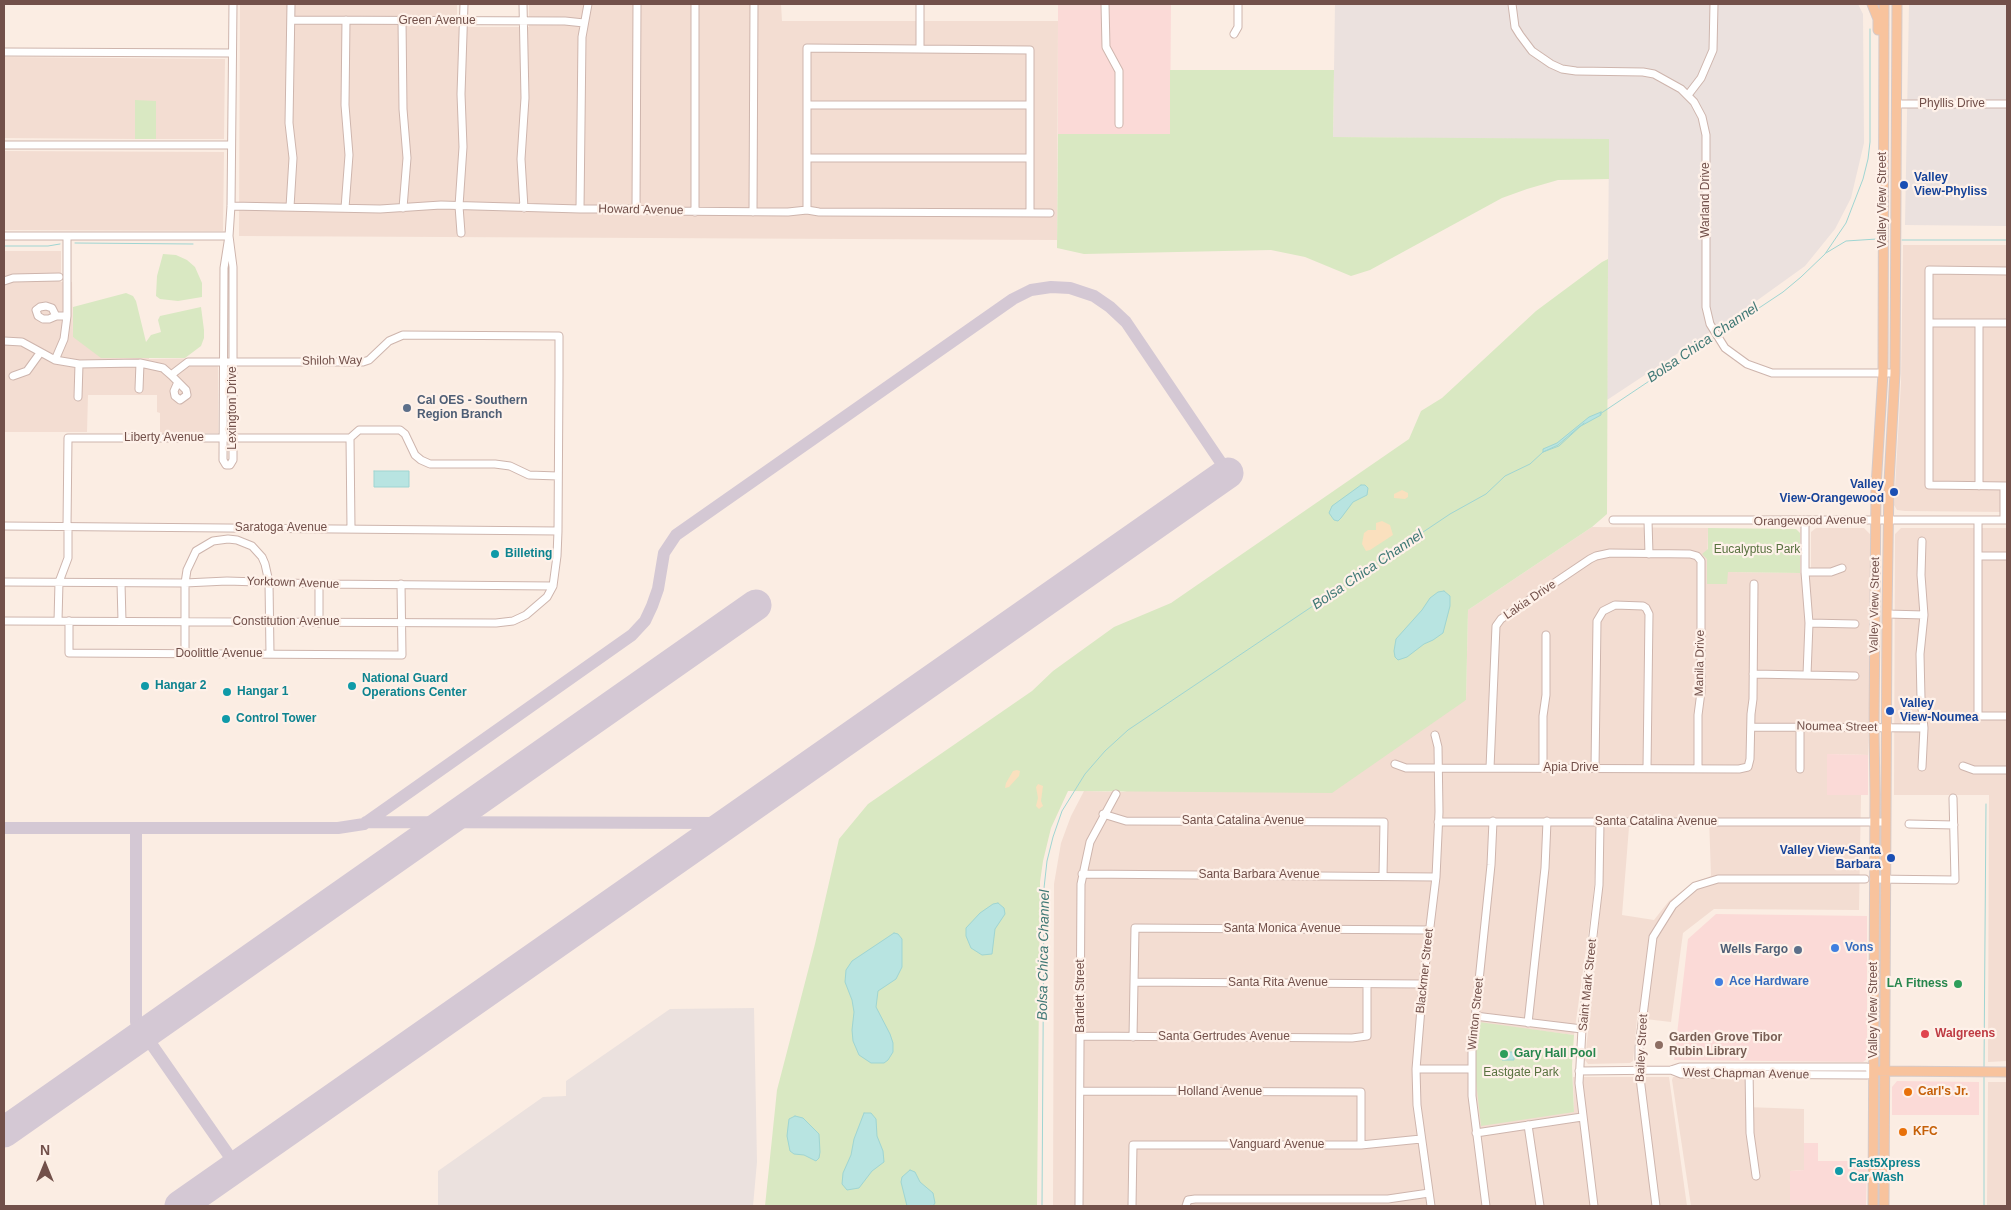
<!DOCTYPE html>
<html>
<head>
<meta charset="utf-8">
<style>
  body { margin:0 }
  #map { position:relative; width:2011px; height:1210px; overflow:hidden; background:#fbede3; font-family:Helvetica,sans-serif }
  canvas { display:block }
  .frame { position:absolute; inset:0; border:5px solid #72504a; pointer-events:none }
  .north { position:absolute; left:20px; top:1140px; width:50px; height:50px; -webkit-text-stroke:4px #fef1e9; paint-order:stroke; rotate:0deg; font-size:14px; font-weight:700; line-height:20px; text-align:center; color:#72504a }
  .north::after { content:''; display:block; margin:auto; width:18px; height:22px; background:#72504a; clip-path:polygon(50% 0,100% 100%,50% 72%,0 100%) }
</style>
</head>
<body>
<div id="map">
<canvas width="2011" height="1210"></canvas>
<div class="frame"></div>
<div class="north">N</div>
</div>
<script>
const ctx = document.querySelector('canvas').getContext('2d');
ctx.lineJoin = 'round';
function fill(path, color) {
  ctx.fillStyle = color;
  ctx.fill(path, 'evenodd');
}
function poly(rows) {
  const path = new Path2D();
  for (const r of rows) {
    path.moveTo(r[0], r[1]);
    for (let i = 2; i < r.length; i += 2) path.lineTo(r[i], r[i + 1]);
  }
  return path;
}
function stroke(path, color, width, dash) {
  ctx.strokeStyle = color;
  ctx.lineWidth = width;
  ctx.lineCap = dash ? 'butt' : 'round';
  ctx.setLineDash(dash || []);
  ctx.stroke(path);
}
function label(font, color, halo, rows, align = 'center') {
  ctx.font = font + ' Helvetica,sans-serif';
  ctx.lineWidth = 4.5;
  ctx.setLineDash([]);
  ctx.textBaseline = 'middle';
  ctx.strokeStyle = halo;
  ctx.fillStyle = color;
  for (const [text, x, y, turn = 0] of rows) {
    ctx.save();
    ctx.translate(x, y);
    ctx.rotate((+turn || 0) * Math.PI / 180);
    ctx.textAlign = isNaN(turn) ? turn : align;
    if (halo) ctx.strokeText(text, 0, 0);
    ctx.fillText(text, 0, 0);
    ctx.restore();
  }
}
fill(poly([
  [240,4,457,4,457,27,529,27,529,4,781,4,782,21,1058,21,1057,240,239,236],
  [4,57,225,59,224,139,156,139,156,101,135,101,135,139,4,138],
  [4,151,224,152,223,231,4,230],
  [1903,245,2007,245,2007,512,1905,511,1897,510,1894,505,1901,383],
  [4,251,61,251,61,282,72,282,73,337,149,357,149,359,218,358,218,433,160,433,160,413,157,412,157,395,88,395,87,432,4,432],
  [1592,527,1708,528,1707,584,1727,572,1811,573,1811,532,1816,528,1864,528,1870,534,1871,613,1868,755,1827,754,1827,795,1861,795,1859,910,1714,909,1683,933,1671,1022,1637,1018,1633,1061,1630,1063,1588,1064,1585,1060,1602,894,1603,827,1629,827,1622,915,1654,920,1669,901,1693,883,1711,876,1709,817,1595,819,1596,860,1593,899,1574,1035,1479,1023,1574,1112,1573,1077,1669,1077,1687,1206,1053,1206,1054,884,1061,843,1071,816,1084,791,1123,792,1466,700,1468,610],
  [1901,528,2007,528,2007,1061,1988,1062,1989,795,1894,795,1895,534],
  [1673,1077,1746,1077,1745,1107,1804,1109,1804,1170,1790,1171,1790,1206,1691,1206,1672,1080],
  [1988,1082,2007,1082,2007,1206,1987,1206]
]), '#f3ddd2');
fill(poly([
  [1058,4,1171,4,1170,134,1058,134],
  [1827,754,1868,755,1868,795,1827,795],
  [1716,914,1867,916,1867,1059,1863,1062,1674,1060,1688,939],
  [1897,1081,1979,1082,1979,1115,1892,1115,1892,1087],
  [1804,1143,1818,1143,1818,1161,1867,1161,1866,1206,1790,1206,1790,1171,1804,1170]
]), '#fbdad7');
fill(poly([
  [1335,4,1858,4,1863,14,1864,143,1851,198,1835,229,1805,266,1748,307,1607,400,1609,140,1333,137],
  [1909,4,2007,4,2007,226,1905,225],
  [754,1008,757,1162,753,1206,438,1206,438,1171,543,1097,566,1096,566,1081,670,1009]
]), '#ebe1de');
fill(poly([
  [1170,70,1334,70,1333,137,1609,139,1609,179,1558,180,1527,189,1502,198,1370,270,1351,276,1305,257,1271,250,1084,254,1057,248,1058,134,1170,134],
  [135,100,156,101,156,139,135,139],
  [163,254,176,255,187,260,195,267,202,283,202,297,178,301,160,299,156,296,157,276],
  [1608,259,1607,514,1592,527,1468,610,1466,700,1332,793,1068,791,1051,828,1043,861,1040,882,1037,1206,765,1206,777,1090,815,944,839,839,868,804,1032,691,1053,671,1114,627,1171,603,1409,439,1421,411,1442,398,1536,311,1602,262],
  [126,293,133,296,136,301,146,342,151,335,161,332,158,320,160,316,201,307,204,330,204,338,201,346,185,358,101,358,73,337,73,307],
  [1708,528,1796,529,1800,533,1800,573,1728,572,1727,584,1707,584,1707,559,1702,554,1708,549],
  [1479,1022,1574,1035,1572,1066,1574,1112,1481,1126,1476,1081,1476,1051]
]), '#d9e8c2');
fill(poly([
  [1402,490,1408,493,1408,497,1405,499,1394,498,1394,494],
  [1382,521,1390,525,1393,535,1370,550,1366,551,1362,544,1364,533,1368,530,1376,530,1376,523],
  [1017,770,1020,771,1019,776,1009,787,1005,788,1006,783,1013,771],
  [1038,784,1043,786,1041,801,1043,806,1039,809,1036,806,1038,798,1036,787]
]), '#fae0be');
const water = poly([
  [1601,412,1601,415,1579,427,1558,445,1543,452,1543,449,1557,443,1589,417,1601,412],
  [374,471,409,471,409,487,374,487,374,471],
  [1361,485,1365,485,1368,488,1367,495,1353,502,1341,518,1338,521,1334,520,1329,513,1332,506,1361,485],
  [1444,591,1450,596,1450,606,1443,633,1433,640,1424,644,1407,657,1398,660,1395,657,1394,651,1396,639,1422,610,1430,598,1438,592,1444,591],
  [998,903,1004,908,1005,914,995,929,992,954,982,955,971,948,966,936,966,928,980,913,993,904,998,903],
  [894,933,898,934,902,939,902,967,896,979,878,991,876,1007,890,1034,893,1043,893,1052,888,1060,884,1063,871,1063,859,1055,853,1041,852,1030,854,1012,852,1000,845,982,846,970,852,961,894,933],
  [1502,1052,1514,1052,1514,1060,1502,1060,1502,1052],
  [864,1113,871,1113,876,1119,877,1136,883,1151,884,1162,872,1171,859,1188,847,1190,842,1184,843,1173,851,1155,854,1139,864,1113],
  [795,1116,803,1118,819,1134,820,1152,819,1158,816,1161,804,1155,794,1154,790,1151,787,1136,788,1127,789,1119,795,1116],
  [910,1170,915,1172,920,1182,933,1193,935,1203,933,1206,907,1206,901,1182,902,1177,910,1170]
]);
fill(water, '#b8e4e1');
stroke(water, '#9fd5d2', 1);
stroke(poly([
  [1902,240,2007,240],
  [75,243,193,244],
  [4,246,48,246,60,244],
  [1826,253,1846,241,1877,239],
  [1720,334,1783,292,1801,277,1825,254,1846,223,1863,179,1868,159,1870,142,1870,29],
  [1600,414,1715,337],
  [1984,1068,1986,804],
  [1042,1206,1044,888,1047,861,1053,837,1062,811,1085,774,1105,751,1128,730,1450,514,1486,494,1505,476,1530,464,1543,452,1559,446,1584,423],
  [1984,1206,1984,1075]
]), '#9fd5d2', 1);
stroke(poly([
  [366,822,727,823],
  [4,828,338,828,364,824,632,635,645,621,652,606,658,589,664,553,676,535,1013,299,1031,290,1051,287,1070,288,1094,296,1110,307,1126,322,1228,473],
  [136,828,136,1022,237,1167]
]), '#d4c8d4', 12);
stroke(poly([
  [4,1132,756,605],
  [180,1206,1228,473]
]), '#d4c8d4', 31);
const minor = poly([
  [523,4,525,98,521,159,524,208],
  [695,4,695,212],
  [1105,4,1106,47,1119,71,1119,124],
  [1512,4,1515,27,1520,35,1532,51,1551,64,1562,69,1576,71,1643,72,1654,74,1681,89,1694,102,1702,117,1706,135,1706,307,1710,324,1725,348,1747,364,1772,373,1895,373],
  [291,20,565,21,584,23],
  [402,20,403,109,407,158,403,208],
  [1234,34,1238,27,1238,4],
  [920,49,920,4],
  [4,52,232,53],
  [1688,95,1701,78,1713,50,1714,4],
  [1897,104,2007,104],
  [808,105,1030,105],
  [4,145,231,145],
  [808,158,1030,158],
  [231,206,380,209,441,205,580,209,636,209,658,211,788,212,807,210,819,212,1050,213],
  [290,207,293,158,289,123,291,4],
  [345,208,349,155,345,105,346,20],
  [580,209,582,37,588,4],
  [636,209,637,4],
  [807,210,807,48,1030,50,1030,213],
  [753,212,754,4],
  [461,233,459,206,463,147,461,94,464,4],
  [4,236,229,236,231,206,233,4],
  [229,236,233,267,233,460,230,465,226,465,223,460,224,268,229,236],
  [2007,271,1929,270,1929,485,2007,486],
  [4,281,13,278,59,277],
  [56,316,52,308,46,306,40,307,36,310,38,316,43,319,49,319,56,316,67,316],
  [1929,323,2007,323],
  [1979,323,1979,486],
  [4,341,22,342,55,360,79,364,140,363,163,368,171,375,188,362,363,362,369,360,389,341,403,335,559,336,559,377,558,531,557,556,553,586,319,584,227,581,185,583,4,582],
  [55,360,64,339,67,316,67,236],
  [171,375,186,390,187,395,180,400,175,396,174,391,178,382],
  [13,376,27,371,40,353],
  [139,389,140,363],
  [78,397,79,364],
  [1613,520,2007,520],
  [1978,520,1978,716,2007,716],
  [2004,520,2004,486],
  [1648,521,1649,554],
  [1805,522,1805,572,1809,623,1807,675],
  [4,526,558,531],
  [67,526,68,438,350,438],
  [351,528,350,438,359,430,400,430,405,434,415,455,421,460,430,464,495,464,510,466,529,475,558,476],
  [1978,556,2007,556],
  [1805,572,1831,572,1842,568],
  [121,583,122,621],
  [1887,614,1924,615],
  [4,621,496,623,513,621,526,615,547,597,553,586],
  [58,621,59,582,68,558,68,526],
  [69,621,69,653,402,655,401,584],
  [319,623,319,584],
  [1809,623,1855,624],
  [185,653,185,583,187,570,196,551,213,541,228,539,237,540,252,546,262,557,265,564,269,582,270,654],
  [1753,674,1855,676],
  [1751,727,1924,728],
  [1395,764,1406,768,1438,768,1739,769,1748,767,1750,759,1751,714,1753,699,1754,584],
  [1963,766,1974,770,2007,770],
  [1922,767,1924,728,1921,698,1920,654,1924,615,1921,575,1922,541],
  [1490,768,1496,626,1501,619,1590,559,1596,556,1610,553,1690,554,1697,556,1701,561,1701,692,1698,715,1698,769],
  [1543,768,1543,716,1546,695,1546,635],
  [1595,768,1597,621,1603,611,1615,605,1643,606,1646,608,1649,614,1647,768],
  [1800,769,1800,726],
  [1103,814,1126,821,1384,822,1383,876],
  [1438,822,1885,822],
  [1909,824,1954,825],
  [1082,874,1436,877],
  [1874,879,1955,880,1953,798],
  [1134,982,1423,984],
  [1475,1016,1582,1029],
  [1528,1023,1545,868,1547,821],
  [1081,1036,1352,1038,1367,1036,1367,984],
  [1133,1037,1135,928,1430,930],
  [1416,1069,1472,1069],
  [1749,1069,1750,1133,1756,1176],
  [1671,1070,1681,1074,1867,1075,1873,1071],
  [1579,1071,1671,1070,1680,1067,1867,1067,1873,1071],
  [1080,1091,1361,1092,1361,1145],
  [1528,1125,1540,1206],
  [1476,1133,1582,1117],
  [1079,1206,1081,884,1090,842,1116,794],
  [1132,1206,1133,1145,1361,1145,1421,1139],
  [1186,1206,1188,1200,1195,1199,1388,1199,1429,1193],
  [1431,1206,1417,1105,1416,1069,1423,984,1436,877,1439,812,1438,747,1435,735],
  [1486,1206,1472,1096,1472,1048,1491,865,1493,821],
  [1594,1206,1579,1083,1582,1029,1599,885,1600,822],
  [1656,1206,1639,1070,1639,1047,1653,937,1673,905,1681,898,1695,886,1718,879,1865,879]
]);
const major = poly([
  [1872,4,1878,19,1878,30],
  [1880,1071,2007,1072],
  [1873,1206,1875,795,1874,728,1876,487,1883,373,1884,4],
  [1884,1206,1887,614,1889,482,1895,373,1897,4]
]);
stroke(minor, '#ceb5ad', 9);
stroke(major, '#d5cac9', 11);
stroke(minor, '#fff', 7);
stroke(major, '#f8c39d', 9);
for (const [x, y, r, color] of [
  [1904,185,5,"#1a4fb4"],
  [407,408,5,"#5c6f8a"],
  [1894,492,5,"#1a4fb4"],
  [495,554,5,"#0f9aa8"],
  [145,686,5,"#0f9aa8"],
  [352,686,5,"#0f9aa8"],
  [227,692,5,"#0f9aa8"],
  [1890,711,5,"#1a4fb4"],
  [226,719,5,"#0f9aa8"],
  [1891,858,5,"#1a4fb4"],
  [1835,948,5,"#3f7fe0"],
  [1798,950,5,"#5c6f8a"],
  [1719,982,5,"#3f7fe0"],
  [1958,984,5,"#2e9e5b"],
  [1925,1034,5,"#e0444e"],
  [1659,1045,5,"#8d6e63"],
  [1504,1054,5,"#2e9e5b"],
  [1908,1092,5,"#e8710a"],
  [1903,1132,5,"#e8710a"],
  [1839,1171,5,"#0f9aa8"]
]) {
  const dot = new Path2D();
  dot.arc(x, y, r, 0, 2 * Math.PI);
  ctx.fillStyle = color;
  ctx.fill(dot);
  stroke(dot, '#fef1e9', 2);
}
label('12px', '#72504a', '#fef1e9', [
  ["Green Avenue",437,21],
  ["Phyllis Drive",1952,104],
  ["Warland Drive",1706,200,-90],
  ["Valley View Street",1883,200,-90],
  ["Howard Avenue",641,210,1],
  ["Shiloh Way",332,361,-1],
  ["Lexington Drive",233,408,-90],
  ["Liberty Avenue",164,438],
  ["Orangewood Avenue",1810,521,-1],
  ["Saratoga Avenue",281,528],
  ["Yorktown Avenue",293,583,2],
  ["Lakia Drive",1530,600,-34],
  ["Valley View Street",1875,605,-89],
  ["Constitution Avenue",286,622],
  ["Doolittle Avenue",219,654],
  ["Manila Drive",1700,663,-89],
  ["Noumea Street",1837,727,1],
  ["Apia Drive",1571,768],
  ["Santa Catalina Avenue",1243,821],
  ["Santa Catalina Avenue",1656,822],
  ["Santa Barbara Avenue",1259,875],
  ["Santa Monica Avenue",1282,929],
  ["Blackmer Street",1425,971,-84],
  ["Santa Rita Avenue",1278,983],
  ["Saint Mark Street",1588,985,-84],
  ["Bartlett Street",1081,996,-90],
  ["Valley View Street",1874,1010,-90],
  ["Winton Street",1476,1014,-84],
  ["Santa Gertrudes Avenue",1224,1037],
  ["Bailey Street",1642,1048,-87],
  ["West Chapman Avenue",1746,1074,1],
  ["Holland Avenue",1220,1092],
  ["Vanguard Avenue",1277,1145]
]);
label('bold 12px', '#164399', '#fef1e9', [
  ["Valley",1914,178],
  ["View-Phyliss",1914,192],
  ["Valley",1884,485,"right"],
  ["View-Orangewood",1884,499,"right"],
  ["Valley",1900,704],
  ["View-Noumea",1900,718],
  ["Valley View-Santa",1881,851,"right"],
  ["Barbara",1881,865,"right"]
], 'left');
label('bold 12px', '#4e5e75', '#fef1e9', [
  ["Cal OES - Southern",417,401],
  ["Region Branch",417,415],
  ["Wells Fargo",1788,950,"right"]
], 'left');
label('12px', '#597240', '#fef1e9', [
  ["Eucalyptus Park",1757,550],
  ["Eastgate Park",1521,1073]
]);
label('bold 12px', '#0d838f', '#fef1e9', [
  ["Billeting",505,554],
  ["National Guard",362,679],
  ["Operations Center",362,693],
  ["Hangar 2",155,686],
  ["Hangar 1",237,692],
  ["Control Tower",236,719],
  ["Fast5Xpress",1849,1164],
  ["Car Wash",1849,1178]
], 'left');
label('bold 12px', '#366cbe', '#fef1e9', [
  ["Vons",1845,948],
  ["Ace Hardware",1729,982]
], 'left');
label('bold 12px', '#27864d', '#fef1e9', [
  ["LA Fitness",1948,984],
  ["Gary Hall Pool",1514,1054,"left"]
], 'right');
label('bold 12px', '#be3a42', '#fef1e9', [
  ["Walgreens",1935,1034]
], 'left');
label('bold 12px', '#785e54', '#fef1e9', [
  ["Garden Grove Tibor",1669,1038],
  ["Rubin Library",1669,1052]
], 'left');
label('bold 12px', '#c56008', '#fef1e9', [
  ["Carl's Jr.",1918,1092],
  ["KFC",1913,1132]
], 'left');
label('italic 14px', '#3f7875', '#fef1e9', [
  ["Bolsa Chica Channel",1703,343,-34],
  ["Bolsa Chica Channel",1368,570,-34],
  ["Bolsa Chica Channel",1044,955,-89]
]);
</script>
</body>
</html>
